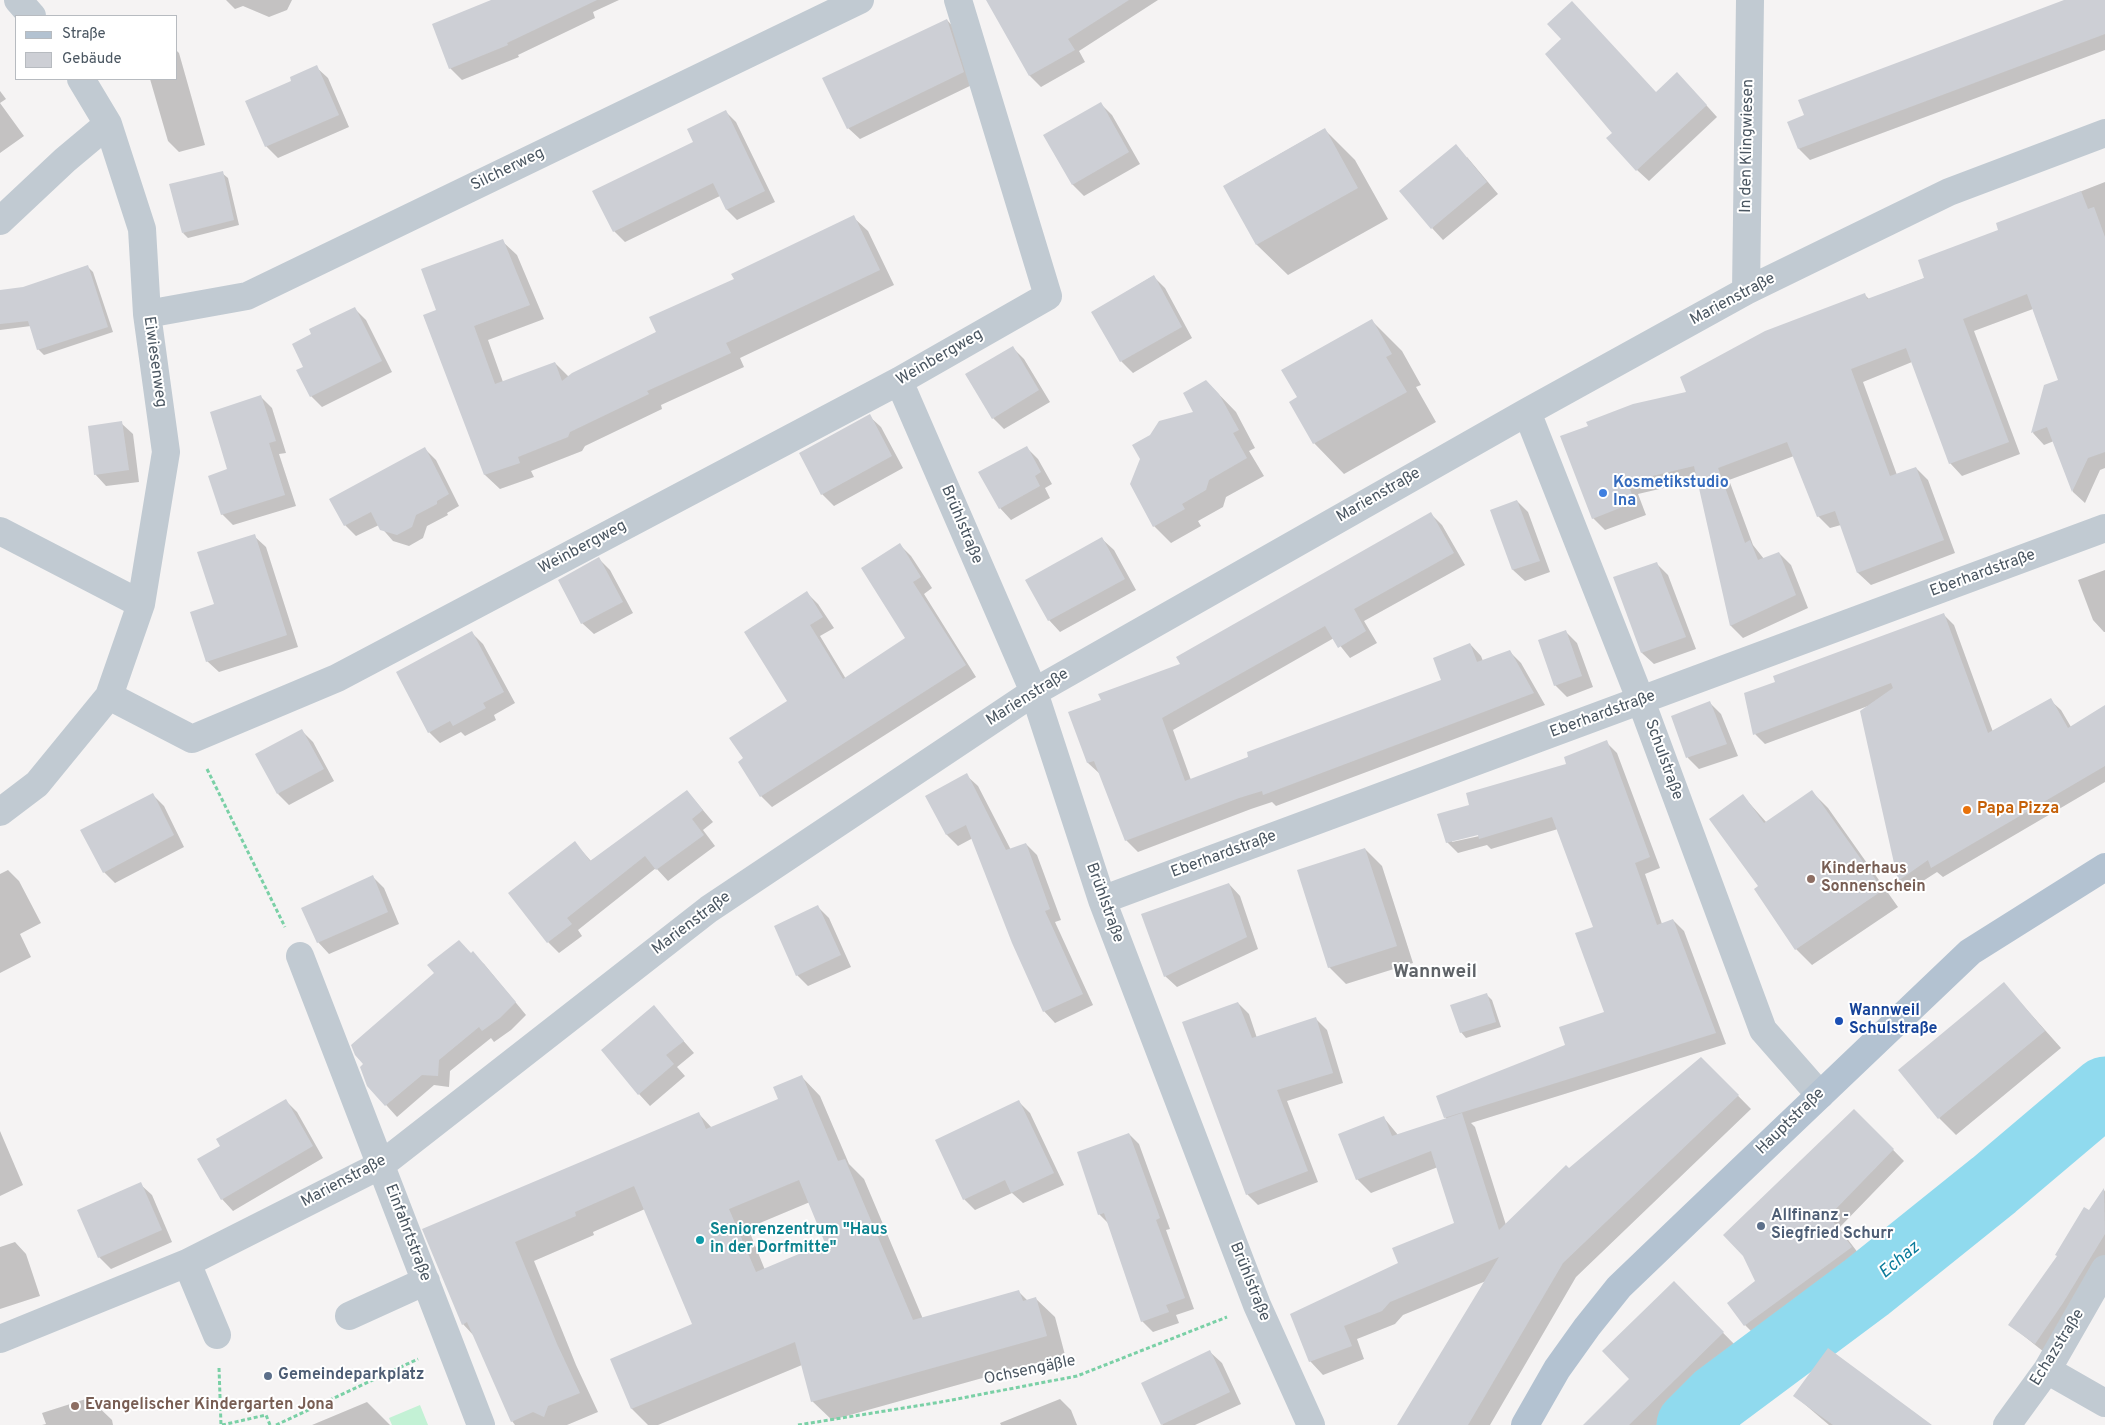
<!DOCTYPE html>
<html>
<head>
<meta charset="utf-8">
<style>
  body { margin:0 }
  #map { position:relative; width:2105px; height:1425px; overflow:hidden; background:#f5f3f3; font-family:Overpass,sans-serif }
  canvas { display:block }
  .legend { position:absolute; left:15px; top:15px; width:162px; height:65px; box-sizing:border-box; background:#fff; border:1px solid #b7bbc0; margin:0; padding:6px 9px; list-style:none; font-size:15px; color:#4a5661 }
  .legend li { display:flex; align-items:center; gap:10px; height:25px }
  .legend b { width:25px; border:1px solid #b7bbc0 }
</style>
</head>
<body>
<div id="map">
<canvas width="2105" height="1425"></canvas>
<ul class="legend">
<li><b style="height:6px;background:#b3c2d1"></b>Straße</li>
<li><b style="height:14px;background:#cdcfd5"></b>Gebäude</li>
</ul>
</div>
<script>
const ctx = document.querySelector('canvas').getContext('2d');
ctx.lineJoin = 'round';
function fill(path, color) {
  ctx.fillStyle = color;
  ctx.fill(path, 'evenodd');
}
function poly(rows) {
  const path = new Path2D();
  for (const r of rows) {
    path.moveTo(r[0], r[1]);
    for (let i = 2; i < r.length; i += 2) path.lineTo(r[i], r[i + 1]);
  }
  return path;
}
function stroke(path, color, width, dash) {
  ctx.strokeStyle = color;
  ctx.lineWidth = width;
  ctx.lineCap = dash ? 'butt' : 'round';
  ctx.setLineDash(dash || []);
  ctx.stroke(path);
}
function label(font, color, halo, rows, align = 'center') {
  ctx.font = font + ' Overpass,sans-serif';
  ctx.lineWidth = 4;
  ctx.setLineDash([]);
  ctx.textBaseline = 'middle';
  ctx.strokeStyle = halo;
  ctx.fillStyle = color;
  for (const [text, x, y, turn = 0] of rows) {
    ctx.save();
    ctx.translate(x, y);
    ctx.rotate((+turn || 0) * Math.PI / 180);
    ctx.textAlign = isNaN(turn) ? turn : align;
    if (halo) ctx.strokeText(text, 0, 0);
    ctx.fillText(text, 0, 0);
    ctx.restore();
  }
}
fill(poly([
  [420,1405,428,1425,392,1425,389,1418]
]), '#c3f1d5');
fill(poly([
  [226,0,292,0,287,10,269,17,243,6,235,9],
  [494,0,619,0,593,12,595,18,518,55,519,57,462,80,450,68],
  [1007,0,1158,0,1079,51,1085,62,1041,87,1030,76,992,9],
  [2067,0,2105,0,2105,50,1810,160,1799,149,1789,123],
  [947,20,958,32,974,84,860,139,848,128],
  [176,50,179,53,205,145,179,152,168,141,150,79,176,79],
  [316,67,328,78,349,127,278,158,266,146,247,102,293,82],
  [1688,85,1717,117,1649,181,1637,170,1614,133,1656,93],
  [0,91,6,99,0,103],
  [0,103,24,136,0,153],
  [1101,104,1112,115,1140,164,1084,196,1073,185,1045,135],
  [725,111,736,122,775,202,737,220,727,210,720,196,625,242,614,231],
  [1324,129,1355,160,1388,219,1288,275,1257,245,1224,186],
  [1467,157,1498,194,1443,240,1432,228],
  [222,173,228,178,239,225,188,238,183,233],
  [2105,182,2105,468,2100,470,2085,503,2073,492,2054,441,2044,445,2033,433,2045,386,2059,381,2033,309,1974,331,2020,454,1962,476,1950,463,1912,362,1863,382,1897,475,1916,468,1928,480,1955,553,1871,585,1858,573,1841,525,1830,528,1818,516,1794,456,1729,480,1753,545,1764,559,1779,553,1791,565,1808,608,1743,638,1731,626,1698,480,1638,494,1646,515,1605,530,1593,518,1687,393,1864,294,1869,299,1925,278,2000,231,1997,224],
  [853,217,868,231,894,285,740,358,744,367,661,405,662,409,585,446,582,451,531,471,534,477,500,489,485,475,424,316,438,311,502,241,517,255,544,319,488,340,503,382,555,363,569,377,657,332,735,280],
  [87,266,93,272,113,332,44,355,38,349,31,326,0,330,0,291,23,288],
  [1153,276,1165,288,1192,338,1133,373,1121,361,1093,312],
  [354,308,366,320,392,372,322,407,311,396,305,367,313,335],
  [1372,321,1402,351,1421,385,1416,387,1436,422,1344,474,1314,443,1299,398],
  [1013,348,1024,359,1050,402,1004,429,993,418],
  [1206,381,1236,412,1255,448,1249,451,1264,476,1226,497,1223,507,1198,521,1201,526,1171,543,1154,526],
  [261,397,272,408,286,453,279,454,296,506,233,525,222,514,229,470],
  [869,416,881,427,903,468,834,506,822,494],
  [121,423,133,434,139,482,106,486,95,474],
  [1026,447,1038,459,1052,484,1045,488,1050,498,1011,520,1000,508],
  [425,449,436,460,459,506,447,513,448,515,427,526,423,538,409,546,393,541,379,525,356,536,345,525],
  [1517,501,1528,512,1550,572,1525,581,1513,570,1492,511],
  [1431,514,1442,525,1465,565,1364,621,1377,643,1350,658,1334,638,1173,730,1191,780,1443,680,1470,644,1481,656,1483,661,1510,652,1521,663,1545,705,1276,806,1272,802,1251,809,1138,852,1126,840,1100,774,1088,763,1070,713,1102,701,1182,664],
  [254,536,266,547,298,647,219,672,207,661,215,605],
  [1102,539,1114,550,1136,590,1060,632,1049,620],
  [900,545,911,556,932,588,924,594,976,677,772,807,761,796,744,759,789,702,807,593,818,604,834,628,820,636,846,679,907,638],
  [599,559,610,570,633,613,594,634,582,623],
  [1656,563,1668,575,1696,649,1654,664,1642,653],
  [2105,570,2105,632,2104,632,2093,620,2078,580],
  [1944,615,1954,625,1993,732,2050,700,2061,710,2071,727,2105,707,2105,782,1943,877,1937,872,1909,890,1899,880,1868,706,1765,744,1755,734,1777,683],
  [1565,631,1577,643,1593,687,1567,697,1555,685],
  [472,633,483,644,515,703,494,715,496,720,465,736,461,732,440,743,429,732],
  [1710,703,1721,714,1738,756,1699,769,1688,758,1672,717],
  [302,731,313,742,334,781,289,805,278,794],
  [1606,742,1617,753,1660,868,1645,874,1662,924,1673,920,1684,931,1726,1044,1471,1123,1475,1127,1506,1225,1701,1058,1751,1109,1576,1277,1490,1425,1407,1425,1486,1281,1403,1315,1395,1324,1357,1339,1364,1359,1323,1375,1310,1361,1400,1264,1456,1223,1438,1167,1371,1193,1357,1179,1384,1118,1398,1135,1447,1119,1445,1117,1566,1045,1606,1013,1595,928,1558,829,1491,849,1487,845,1458,853,1447,842,1471,806,1568,765],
  [1483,832,1484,835,1452,842,1452,840],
  [966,775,978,786,1011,850,1026,844,1037,855,1061,920,1055,922,1093,1005,1055,1023,1044,1011,973,838,958,846,947,835,927,796],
  [687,791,713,822,703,830,715,846,668,881,656,868,578,930,582,936,559,953,548,942,575,843,591,861],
  [1812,792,1828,808,1898,907,1812,965,1796,949,1760,887,1743,796,1767,823],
  [153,795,164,806,184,847,115,883,104,872],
  [1365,849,1382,866,1413,963,1346,984,1329,967],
  [8,870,19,881,41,923,20,934,31,957,0,973,0,874],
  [373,877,384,888,399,924,329,954,318,942],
  [1229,884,1240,896,1258,949,1177,987,1165,976],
  [818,907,829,918,851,967,808,986,797,975],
  [471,954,484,964,526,1015,511,1030,494,1042,491,1038,450,1071,449,1087,434,1085,397,1117,368,1085],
  [2004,984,2061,1048,1956,1135,1939,1118],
  [1486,994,1492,1000,1501,1027,1466,1038,1461,1032],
  [1238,1003,1249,1014,1257,1038,1316,1019,1327,1030,1343,1083,1287,1101,1318,1182,1258,1205,1247,1194],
  [654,1007,694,1053,677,1067,685,1076,650,1106,639,1094],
  [801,1076,820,1096,849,1164,864,1179,923,1319,1019,1292,1028,1301,1035,1298,1055,1317,1065,1355,832,1420,812,1401,802,1365,658,1425,648,1425,632,1409,612,1360,694,1324,645,1209,593,1232,594,1235,534,1261,576,1365,598,1412,567,1425,515,1425,512,1421,474,1336,463,1324,424,1229,699,1114,712,1128,780,1100],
  [810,1202,827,1244,765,1270,748,1228],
  [286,1101,297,1112,323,1158,233,1211,222,1199,222,1146],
  [1019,1102,1030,1113,1064,1185,1023,1203,1012,1193,975,1210,964,1199],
  [1854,1110,1904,1161,1839,1228,1862,1258,1756,1336,1745,1325,1757,1282],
  [0,1131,23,1185,0,1196],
  [1129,1134,1139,1144,1170,1229,1166,1230,1194,1309,1176,1315,1179,1323,1153,1332,1142,1321,1109,1224,1099,1214],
  [140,1184,152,1195,172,1242,111,1269,99,1257],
  [2105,1190,2105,1257,2044,1352,2010,1325],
  [15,1242,26,1254,40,1296,0,1309,0,1247],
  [1674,1283,1739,1349,1662,1425,1585,1425,1630,1379],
  [1210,1352,1222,1363,1241,1404,1195,1425,1162,1425],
  [1795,1396,1926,1425,1829,1425],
  [89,1398,112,1420,113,1425,42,1425,46,1424,42,1413],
  [1060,1399,1071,1410,1077,1425,1001,1425,1000,1423],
  [367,1402,390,1425,312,1425]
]), '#0003');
stroke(poly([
  [1691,1425,1718,1398,1867,1287,1994,1185,2105,1091]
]), '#90daee', 69);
fill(poly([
  [491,0,597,0,507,43,508,45,449,69,432,24],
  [986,0,1129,0,1068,39,1075,50,1029,76],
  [2064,0,2105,0,2105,34,1798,149,1787,122,1804,115,1798,100],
  [1572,1,1656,92,1677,72,1707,105,1636,171,1606,138,1612,133,1545,54,1561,39,1547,24],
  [947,19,964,72,847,129,822,78],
  [317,65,339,115,265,147,245,101,291,81,290,77],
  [1101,102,1129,152,1072,185,1043,135],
  [726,110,765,191,726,210,713,183,613,232,592,191,693,142,687,129],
  [1325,128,1358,188,1256,245,1223,186],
  [1456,144,1487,182,1431,229,1399,191],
  [223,171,234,220,182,233,169,184],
  [2081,191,2088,209,2094,207,2105,237,2105,452,2088,458,2072,492,2047,427,2031,433,2044,385,2058,380,2027,294,1963,319,2009,442,1949,464,1906,348,1851,369,1890,476,1916,467,1944,540,1857,573,1835,511,1817,517,1787,442,1718,468,1745,543,1750,540,1758,560,1779,552,1796,595,1730,626,1694,466,1627,482,1635,502,1592,519,1560,436,1588,426,1586,422,1633,404,1686,392,1680,377,1765,331,1865,293,1867,299,1924,278,1918,260,1998,230,1996,223],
  [854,215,880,270,726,343,731,353,647,391,649,394,570,432,568,437,518,457,520,463,484,475,423,315,436,310,421,269,503,239,530,305,474,326,495,384,555,362,562,381,572,373,656,332,649,317,734,279,731,274],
  [88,265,108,327,37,350,28,321,0,324,0,290,23,287],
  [1154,275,1182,327,1120,362,1091,312],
  [355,307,382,361,310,397,296,370,303,367,292,344,311,334,309,329],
  [1372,319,1392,354,1386,357,1407,392,1313,444,1289,402,1297,397,1281,370],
  [1013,346,1039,390,992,419,965,374],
  [1206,380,1219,394,1239,430,1233,433,1247,458,1209,480,1206,490,1182,504,1185,509,1153,527,1130,484,1140,459,1132,445,1150,435,1159,421,1193,412,1183,393],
  [261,395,276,441,269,443,285,495,221,515,208,476,227,469,210,412],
  [870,414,892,456,821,495,799,453],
  [122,421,129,470,94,475,88,426],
  [1027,446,1041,472,1035,476,1040,486,999,509,978,472],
  [425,447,449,494,437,501,437,504,416,515,412,527,397,535,380,530,371,512,344,526,329,499],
  [1517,500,1540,561,1512,570,1490,510],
  [1431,512,1454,553,1354,609,1366,631,1338,648,1325,626,1162,718,1185,781,1248,757,1247,752,1441,680,1433,658,1470,643,1477,662,1510,650,1534,693,1263,795,1262,791,1239,798,1125,841,1094,761,1087,763,1068,712,1101,700,1098,694,1180,664,1176,657],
  [255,534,287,635,206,662,190,612,214,604,197,552],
  [1102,537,1125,579,1048,621,1025,580],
  [900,543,921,577,913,582,966,665,760,797,738,762,743,758,729,738,787,701,744,632,807,591,823,617,810,625,843,679,905,638,861,568],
  [599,557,623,602,581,624,558,580],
  [1657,562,1686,637,1641,653,1613,577],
  [1944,613,1988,733,2051,698,2068,728,2105,705,2105,766,1931,868,1928,860,1898,881,1860,711,1893,688,1891,683,1753,735,1744,693,1775,682,1773,676],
  [1566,630,1582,676,1554,686,1538,640],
  [472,631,504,692,483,703,486,708,453,726,450,721,428,733,396,672],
  [1710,701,1727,744,1686,758,1671,716],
  [302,729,324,769,277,794,255,754],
  [1607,740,1650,857,1635,863,1657,925,1673,919,1716,1033,1444,1118,1436,1096,1565,1045,1559,1027,1604,1012,1575,933,1593,927,1552,817,1479,839,1478,835,1446,843,1437,814,1469,805,1466,793,1566,764,1564,757],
  [967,773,1006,850,1026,843,1050,909,1045,911,1083,994,1043,1012,1012,943,966,825,946,835,925,796],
  [687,790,703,810,692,819,704,835,656,870,645,856,567,918,572,924,547,943,508,893,575,841,590,861],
  [1812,790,1883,890,1795,950,1754,889,1758,886,1709,819,1743,794,1764,823],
  [153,793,174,835,103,873,80,830],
  [1365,848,1397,946,1328,968,1297,870],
  [373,875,388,912,317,943,301,908],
  [1229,883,1247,937,1164,977,1141,914],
  [818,905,841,955,796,976,774,926],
  [459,940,471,953,473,951,516,1002,500,1018,482,1031,479,1027,439,1060,438,1076,422,1075,385,1106,367,1086,360,1067,363,1064,355,1055,351,1045,434,973,427,965],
  [2004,982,2045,1031,1938,1119,1898,1070],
  [1487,993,1496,1022,1460,1033,1450,1005],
  [1238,1002,1252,1038,1316,1017,1333,1073,1277,1090,1308,1171,1246,1195,1182,1022],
  [654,1005,684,1041,666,1055,674,1064,638,1095,601,1050],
  [1701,1057,1739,1095,1563,1263,1468,1425,1397,1425,1499,1257,1390,1302,1382,1311,1344,1326,1352,1346,1309,1362,1290,1314,1398,1263,1392,1248,1454,1223,1431,1151,1356,1180,1338,1134,1384,1116,1392,1136,1462,1113,1499,1230,1566,1165,1569,1168],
  [802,1075,838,1161,845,1159,913,1320,1019,1290,1023,1301,1036,1297,1047,1336,811,1402,795,1342,631,1409,610,1359,692,1324,634,1186,575,1212,576,1216,515,1242,557,1344,580,1393,548,1406,544,1417,533,1412,511,1422,467,1322,462,1325,422,1229,699,1112,706,1129,778,1099,773,1087],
  [799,1180,825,1243,756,1272,729,1209],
  [286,1099,313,1146,221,1200,197,1159,220,1146,216,1139],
  [1019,1100,1054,1173,1011,1193,1005,1180,963,1200,935,1140],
  [1854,1109,1894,1149,1829,1216,1852,1247,1744,1326,1727,1303,1755,1281,1743,1256,1723,1235],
  [1129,1133,1160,1218,1156,1220,1185,1298,1166,1305,1169,1312,1141,1322,1104,1213,1098,1215,1077,1152],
  [141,1182,162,1230,98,1258,77,1210],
  [2104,1188,2105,1234,2063,1303,2035,1344,2008,1325,2057,1256,2055,1255,2084,1207,2089,1210],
  [1674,1281,1724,1332,1629,1425,1583,1425,1629,1379,1602,1351],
  [1828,1348,1932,1425,1833,1425,1793,1396],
  [1210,1350,1230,1392,1161,1425,1141,1383]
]), '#cdcfd5');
stroke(poly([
  [207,769,285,927],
  [219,1368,221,1425],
  [222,1425,266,1415,270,1425],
  [276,1425,418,1359],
  [798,1425,941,1402,1077,1376,1227,1317]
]), '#7ad0a6', 3, [4, 2.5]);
stroke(poly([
  [18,0,32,16],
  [0,221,65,160,108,124],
  [1746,291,1750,0],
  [147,314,247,296,860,0],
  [899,381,1034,692,1102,900,1257,1305,1311,1425],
  [1527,412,1641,701,1763,1030,1820,1095],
  [0,531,141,604],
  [109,696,192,739,337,678,899,381,1048,296,958,0],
  [0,812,37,784,109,696,141,604,166,452,147,314,142,229,108,124,81,79],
  [1102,900,2105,528],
  [300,956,481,1425],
  [187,1263,217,1335],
  [349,1316,426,1281],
  [0,1339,187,1263,381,1165,709,909,1034,692,1527,412,1746,291,1949,192,2105,133],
  [2047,1370,2105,1403],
  [2007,1425,2047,1370,2105,1269]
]), '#c1cad2', 28);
stroke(poly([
  [1525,1425,1557,1369,1587,1327,1619,1287,1692,1217,1970,952,2105,867]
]), '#b3c2d1', 28);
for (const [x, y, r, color] of [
  [1603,493,5,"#3f7fe0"],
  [1967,810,5,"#e8710a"],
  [1811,879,5,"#8d6e63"],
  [1839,1021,5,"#1a4fb4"],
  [1761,1226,5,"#5c6f8a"],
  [700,1240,5,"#0f9aa8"],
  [268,1376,5,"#5c6f8a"],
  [75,1406,5,"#8d6e63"]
]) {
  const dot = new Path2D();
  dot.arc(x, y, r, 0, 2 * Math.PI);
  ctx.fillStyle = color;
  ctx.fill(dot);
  stroke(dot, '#fff', 2);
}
label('16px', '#4a5661', '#fff', [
  ["In den Klingwiesen",1748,146,-89],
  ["Silcherweg",508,170,-26],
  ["Marienstraße",1733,300,-28],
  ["Weinbergweg",940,358,-30],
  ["Eiwiesenweg",154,362,82],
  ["Marienstraße",1379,496,-30],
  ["Brühlstraße",961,525,67],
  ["Weinbergweg",583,548,-28],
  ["Eberhardstraße",1983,574,-20],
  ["Marienstraße",1028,698,-32],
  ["Eberhardstraße",1603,715,-20],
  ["Schulstraße",1663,760,70],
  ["Eberhardstraße",1224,855,-20],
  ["Brühlstraße",1104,903,70],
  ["Marienstraße",692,924,-37],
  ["Hauptstraße",1791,1122,-44],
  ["Marienstraße",344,1182,-28],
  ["Einfahrtstraße",407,1233,69],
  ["Brühlstraße",1249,1282,68],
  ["Echazstraße",2058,1348,-58],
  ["Ochsengäßle",1030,1371,-12]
]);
label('bold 16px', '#366cbe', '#fff', [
  ["Kosmetikstudio",1613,484],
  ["Ina",1613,502]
], 'left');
label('bold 16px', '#c56008', '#fff', [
  ["Papa Pizza",1977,810]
], 'left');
label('bold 16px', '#785e54', '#fff', [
  ["Kinderhaus",1821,870],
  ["Sonnenschein",1821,888],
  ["Evangelischer Kindergarten Jona",85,1406]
], 'left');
label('bold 16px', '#164399', '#fff', [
  ["Wannweil",1849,1012],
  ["Schulstraße",1849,1030]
], 'left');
label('bold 16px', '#4e5e75', '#fff', [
  ["Allfinanz -",1771,1217],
  ["Siegfried Schurr",1771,1235],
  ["Gemeindeparkplatz",278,1376]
], 'left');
label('bold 16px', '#0d838f', '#fff', [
  ["Seniorenzentrum \"Haus",710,1231],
  ["in der Dorfmitte\"",710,1249]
], 'left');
label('italic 18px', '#0c7c9b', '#fff', [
  ["Echaz",1900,1261,-40]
]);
label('bold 19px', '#5f6368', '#fff', [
  ["Wannweil",1435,973]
]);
</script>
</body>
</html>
